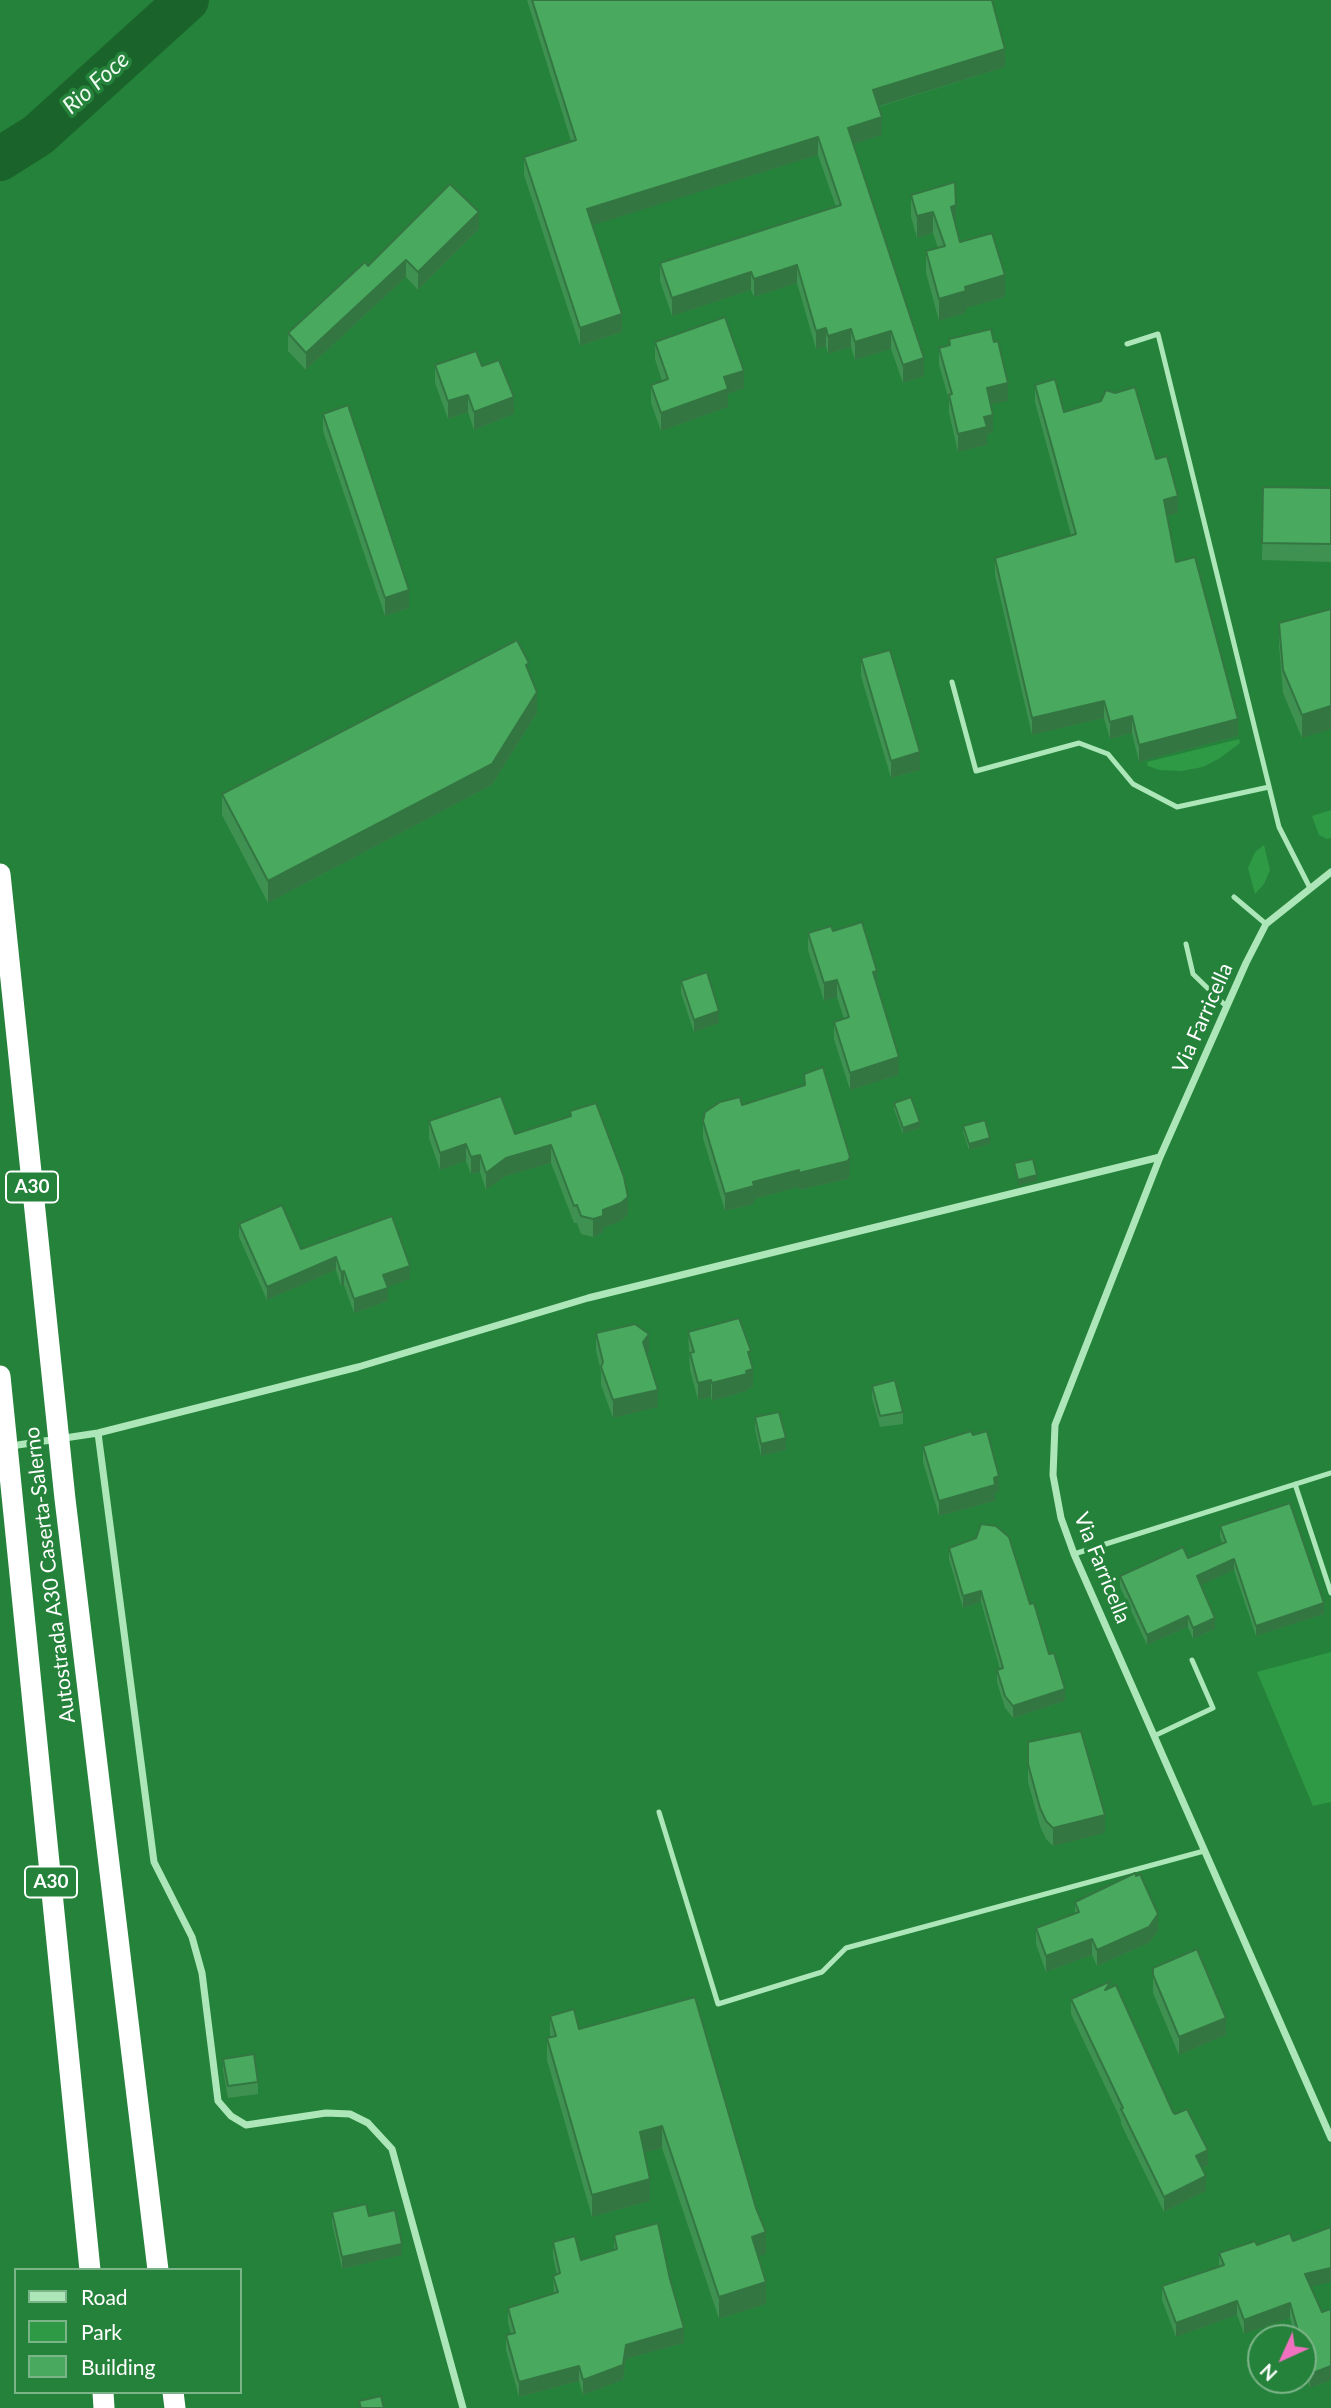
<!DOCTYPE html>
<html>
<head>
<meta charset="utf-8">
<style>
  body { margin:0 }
  #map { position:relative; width:1331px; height:2408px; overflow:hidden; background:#25823a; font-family:Lato,sans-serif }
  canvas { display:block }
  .legend { position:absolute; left:14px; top:2268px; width:228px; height:126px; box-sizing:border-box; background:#25823a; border:2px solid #7cb489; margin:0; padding:9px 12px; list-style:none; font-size:21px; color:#fff }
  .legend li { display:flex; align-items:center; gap:14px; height:35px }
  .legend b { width:35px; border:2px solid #7cb489 }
  .north { position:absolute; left:1247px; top:2324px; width:70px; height:70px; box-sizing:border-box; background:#25823a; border:2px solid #7cb489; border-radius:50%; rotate:225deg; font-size:19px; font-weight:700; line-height:28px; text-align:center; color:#fff }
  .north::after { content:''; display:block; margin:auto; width:24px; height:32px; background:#f171c1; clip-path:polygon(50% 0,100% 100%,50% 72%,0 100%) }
</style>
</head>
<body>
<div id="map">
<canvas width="1331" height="2408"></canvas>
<ul class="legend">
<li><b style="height:9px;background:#ade7b9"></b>Road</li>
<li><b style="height:19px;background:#2f9a46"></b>Park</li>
<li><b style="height:19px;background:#49a95e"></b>Building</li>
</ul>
<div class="north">N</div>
</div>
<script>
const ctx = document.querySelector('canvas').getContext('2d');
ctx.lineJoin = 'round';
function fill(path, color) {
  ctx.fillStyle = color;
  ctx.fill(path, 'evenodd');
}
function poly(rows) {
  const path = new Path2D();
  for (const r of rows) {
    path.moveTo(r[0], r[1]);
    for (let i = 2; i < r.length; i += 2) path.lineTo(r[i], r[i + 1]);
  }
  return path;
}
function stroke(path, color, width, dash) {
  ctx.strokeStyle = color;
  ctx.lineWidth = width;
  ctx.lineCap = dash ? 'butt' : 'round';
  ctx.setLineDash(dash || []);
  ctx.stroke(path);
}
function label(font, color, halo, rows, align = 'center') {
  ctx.font = font + ' Lato,sans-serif';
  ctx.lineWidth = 7;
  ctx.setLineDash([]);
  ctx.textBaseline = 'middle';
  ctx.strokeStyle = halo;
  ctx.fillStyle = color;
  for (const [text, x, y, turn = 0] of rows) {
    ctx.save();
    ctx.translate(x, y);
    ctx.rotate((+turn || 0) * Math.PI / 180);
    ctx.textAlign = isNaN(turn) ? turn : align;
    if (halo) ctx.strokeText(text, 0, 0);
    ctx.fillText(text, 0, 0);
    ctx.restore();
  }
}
fill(poly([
  [1239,739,1240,743,1220,758,1203,767,1181,771,1159,770,1148,766,1147,762],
  [1331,810,1331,838,1327,839,1319,835,1312,816],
  [1264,845,1270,870,1264,884,1255,894,1248,868,1255,852],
  [1331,1652,1331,1802,1313,1806,1257,1672]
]), '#2f9a46');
stroke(poly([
  [0,159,38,135,187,0]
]), '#1a632b', 44);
stroke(poly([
  [1127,344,1158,334,1279,827,1310,888],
  [952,682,976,771,1079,743,1108,754,1133,784,1177,807,1269,787],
  [1234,897,1266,924],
  [1186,944,1193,974,1227,1007],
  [1295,1484,1331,1593],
  [1074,1554,1331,1473],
  [1154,1736,1213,1708,1192,1660],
  [659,1812,718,2004,822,1972,846,1948,1204,1851]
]), '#ade7b9', 5);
stroke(poly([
  [1331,872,1266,924,1246,963,1160,1157,1055,1425,1053,1475,1061,1518,1074,1554,1331,2138],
  [98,1433,154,1862,192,1937,202,1973,218,2101,231,2116,246,2125,326,2113,350,2114,368,2123,392,2149,463,2408],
  [11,1446,98,1433,358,1367,588,1298,1160,1157]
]), '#ade7b9', 7);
stroke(poly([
  [0,874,65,1499,158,2270],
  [0,1376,90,2270],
  [103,2392,104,2408],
  [173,2392,175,2408]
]), '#fff', 21);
fill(poly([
  [527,0,992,0,1005,67,878,107,882,135,853,144,924,376,903,383,891,349,855,360,851,347,828,354,826,346,816,349,797,283,754,297,751,290,672,316,660,281,660,263,836,207,818,155,592,225,622,332,580,346,524,175,524,157,571,141],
  [911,195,956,227,960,242,1005,297,966,308,966,313,939,321,926,273,926,251,938,248,933,233,917,238,911,217],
  [479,229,418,290,406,277,306,370,288,351,288,333,368,266],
  [949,339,1008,401,991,404,993,432,987,434,987,445,958,452,949,413,949,400,939,365,939,348,949,345],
  [655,342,744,388,728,394,728,407,661,431,651,403,651,385,662,381,655,359],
  [435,365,482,366,514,414,474,430,468,412,448,419,435,383],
  [1035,385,1064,412,1156,459,1178,513,1167,516,1176,562,1238,736,1139,762,1132,733,1110,739,1104,718,1032,735,995,575,995,558,1071,535,1035,402],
  [323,414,409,608,385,616,323,431],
  [1263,487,1331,488,1331,562,1262,560],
  [1331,609,1302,738,1283,693,1279,645,1279,623],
  [861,658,920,770,891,778,861,676],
  [529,674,537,713,492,785,268,903,222,815,222,794],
  [833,931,877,985,899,1075,850,1090,834,1039,834,1022,844,1019,837,997,824,1001,808,950,808,933],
  [681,981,719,1023,694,1032,681,993],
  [804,1074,850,1174,848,1179,799,1190,799,1187,754,1199,754,1204,725,1211,703,1138,703,1121,742,1105,804,1085],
  [894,1103,920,1128,903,1134,894,1109],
  [570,1116,628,1214,621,1221,603,1228,603,1233,593,1237,581,1234,577,1223,574,1223,551,1163,506,1176,486,1190,480,1172,471,1174,466,1161,440,1170,429,1138,429,1121,515,1134],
  [963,1126,990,1144,969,1150,963,1132],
  [392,1216,410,1279,387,1287,388,1301,354,1313,344,1285,341,1286,336,1270,267,1300,239,1237,239,1224,301,1249],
  [688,1332,751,1362,753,1387,747,1389,747,1391,712,1401,711,1397,698,1400,690,1370],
  [596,1333,649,1352,647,1355,658,1407,613,1418,601,1385,601,1372,596,1350],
  [872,1386,903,1412,903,1424,880,1427,872,1398],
  [755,1417,786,1450,761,1456,755,1429],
  [923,1446,999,1491,995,1493,995,1501,939,1516,923,1462],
  [1220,1526,1324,1614,1256,1636,1234,1570,1201,1585,1215,1629,1193,1639,1188,1627,1147,1645,1120,1587,1120,1576,1188,1558,1222,1543,1220,1537],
  [949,1548,1030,1604,1049,1654,1065,1701,1013,1718,1005,1708,997,1682,997,1670,1000,1669,981,1602,963,1608,949,1559],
  [1028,1742,1105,1833,1053,1846,1046,1839,1040,1826,1028,1782],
  [1075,1902,1158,1931,1149,1943,1097,1966,1092,1955,1046,1972,1036,1944,1036,1928,1075,1914],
  [1153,1975,1226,2035,1179,2055,1153,1993],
  [1111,1987,1173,2112,1208,2165,1202,2168,1206,2191,1164,2212,1121,2124,1121,2120,1071,2014,1071,1999],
  [695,1997,766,2254,758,2256,766,2304,719,2319,662,2148,644,2152,650,2201,592,2217,547,2060,547,2038,550,2037,550,2016,579,2029],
  [223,2059,258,2082,258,2094,228,2098,223,2070],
  [332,2212,369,2216,402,2255,342,2269,332,2223],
  [614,2235,684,2343,626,2359,623,2380,583,2395,579,2381,519,2397,506,2350,506,2335,511,2334,508,2322,508,2308,554,2293,553,2276,557,2275,553,2257,553,2242,581,2260,614,2250],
  [1293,2241,1311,2287,1322,2312,1331,2309,1331,2380,1310,2388,1303,2364,1303,2338,1295,2338,1290,2318,1244,2334,1237,2315,1176,2337,1162,2300,1162,2286,1219,2266,1219,2253,1257,2245]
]), '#3f9151');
fill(poly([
  [1005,49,1005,67,873,108,873,90],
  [882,117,882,135,848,146,848,128],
  [818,137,818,155,587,227,587,209],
  [956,205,956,227,951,207],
  [479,212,479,229,418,290,418,272],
  [933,212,933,233,917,238,917,216],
  [406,260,406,277,306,370,306,353],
  [797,265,797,283,754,297,754,279],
  [751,272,751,290,672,316,672,298],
  [1005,275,1005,297,966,308,966,313,939,321,939,299,965,287],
  [622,314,622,332,580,346,580,328],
  [826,328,826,346,816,349,816,331],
  [851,329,851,347,828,354,828,336],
  [891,331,891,349,855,360,855,342],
  [924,358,924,376,903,383,903,365],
  [744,371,744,388,728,394,728,407,661,431,661,413,724,377],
  [1008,383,1008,401,987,405,987,388],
  [468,395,468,412,448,419,448,401],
  [514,397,514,414,474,430,474,412],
  [993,415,993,432,987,434,987,445,958,452,958,434,984,417],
  [1178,496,1178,513,1164,517,1164,500],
  [409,590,409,608,385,616,385,598],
  [537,692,537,713,492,785,268,903,268,881],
  [1104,701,1104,718,1032,735,1032,718],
  [1331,706,1331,729,1302,738,1302,715],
  [1132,716,1132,733,1110,739,1110,722],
  [1238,719,1238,736,1139,762,1139,745],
  [920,752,920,770,891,778,891,761],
  [877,971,877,988,873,972],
  [837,980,837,997,824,1001,824,983],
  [719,1011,719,1023,694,1032,694,1020],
  [899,1057,899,1075,850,1090,850,1073],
  [920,1122,920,1128,903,1134,903,1128],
  [990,1138,990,1144,969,1150,969,1144],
  [466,1144,466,1161,440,1170,440,1153],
  [551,1145,551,1163,506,1176,486,1190,486,1173,506,1158],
  [480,1155,480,1172,471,1174,471,1157],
  [850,1157,850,1174,848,1179,799,1190,799,1173],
  [799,1170,799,1187,754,1199,754,1204,725,1211,725,1194,753,1182],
  [1037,1175,1037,1181,1018,1186,1018,1180],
  [628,1197,628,1214,621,1221,603,1228,603,1233,593,1237,593,1219,603,1210],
  [336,1257,336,1270,267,1300,267,1287],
  [410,1266,410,1279,383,1289,383,1275],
  [344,1271,344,1285,341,1286,341,1272],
  [388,1288,388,1301,354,1313,354,1299],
  [649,1334,649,1352,643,1360,643,1342],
  [753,1369,753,1387,747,1389,747,1391,712,1401,712,1383],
  [711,1380,711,1397,698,1400,698,1383],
  [658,1390,658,1407,613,1418,613,1400],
  [786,1438,786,1450,761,1456,761,1444],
  [999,1476,999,1491,995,1493,995,1501,939,1516,939,1501],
  [1234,1559,1234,1570,1197,1587,1197,1576],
  [981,1591,981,1602,963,1608,963,1596],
  [1324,1603,1324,1614,1256,1636,1256,1626],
  [1188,1616,1188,1627,1147,1645,1147,1635],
  [1215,1618,1215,1629,1193,1639,1193,1628],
  [1065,1689,1065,1701,1013,1718,1013,1706],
  [1105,1815,1105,1833,1053,1846,1053,1828],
  [1158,1914,1158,1931,1149,1943,1097,1966,1097,1950],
  [1092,1939,1092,1955,1046,1972,1046,1956],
  [1226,2018,1226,2035,1179,2055,1179,2037],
  [662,2126,662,2148,640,2154,640,2132],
  [1208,2150,1208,2165,1196,2171,1196,2156],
  [1206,2176,1206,2191,1164,2212,1164,2197],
  [650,2179,650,2201,592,2217,592,2195],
  [766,2232,766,2254,752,2259,752,2237],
  [402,2244,402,2255,342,2269,342,2257],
  [1331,2268,1331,2282,1305,2288,1305,2274],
  [766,2282,766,2304,719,2319,719,2297],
  [1237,2301,1237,2315,1176,2337,1176,2323],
  [1290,2303,1290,2318,1244,2334,1244,2320],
  [684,2328,684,2343,626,2359,623,2380,583,2395,583,2380,626,2345],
  [579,2366,579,2381,519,2397,519,2382],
  [1331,2366,1331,2380,1310,2388,1310,2374]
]), '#337642');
const building = poly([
  [532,0,992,0,1005,49,873,90,882,117,848,128,924,358,903,365,891,331,855,342,851,329,828,336,826,328,816,331,797,265,754,279,751,272,672,298,660,263,841,205,818,137,587,209,622,314,580,328,524,157,576,140,532,0],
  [955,182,956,205,951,207,960,242,992,233,1005,275,965,287,966,291,939,299,926,251,945,246,933,212,917,216,911,195,955,182],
  [450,184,479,212,418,272,406,260,306,353,288,333,365,262,368,266,450,184],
  [725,317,744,371,724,377,728,389,661,413,651,385,668,379,655,342,725,317],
  [991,329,994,342,998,341,1008,383,987,388,993,415,984,417,987,427,958,434,949,395,952,394,939,348,950,345,949,339,991,329],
  [476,351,482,366,499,360,514,397,474,412,468,395,448,401,435,365,476,351],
  [1055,379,1064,412,1101,401,1106,390,1115,393,1135,387,1156,459,1167,456,1178,496,1164,500,1176,562,1195,557,1238,719,1139,745,1132,716,1110,722,1104,701,1032,718,995,558,1076,534,1035,385,1055,379],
  [348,405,409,590,385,598,323,414,348,405],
  [1263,487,1331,488,1331,544,1262,543,1263,487],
  [1331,609,1331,706,1302,715,1283,670,1279,623,1331,609],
  [517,640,529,663,526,665,537,692,492,764,268,881,222,794,517,640],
  [890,650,920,752,891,761,861,658,890,650],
  [862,922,877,971,873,972,899,1057,850,1073,834,1022,849,1017,837,980,824,983,808,933,831,926,833,931,862,922],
  [707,972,719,1011,694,1020,681,981,707,972],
  [823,1067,850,1157,848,1161,799,1173,799,1170,753,1182,754,1186,725,1194,703,1121,705,1112,720,1102,740,1097,742,1105,805,1085,804,1074,823,1067],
  [501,1096,515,1134,571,1116,570,1111,596,1103,624,1177,628,1197,621,1203,603,1210,603,1216,593,1219,581,1216,577,1205,574,1206,551,1145,506,1158,486,1173,480,1155,471,1157,466,1144,440,1153,429,1121,501,1096],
  [911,1097,920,1122,903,1128,894,1103,911,1097],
  [985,1120,990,1138,969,1144,963,1126,985,1120],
  [1033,1159,1037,1175,1018,1180,1014,1163,1033,1159],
  [282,1205,301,1249,392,1216,410,1266,383,1275,388,1288,354,1299,344,1271,341,1272,336,1257,267,1287,239,1224,282,1205],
  [739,1318,751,1351,748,1352,753,1369,746,1371,747,1374,712,1383,711,1380,698,1383,690,1353,694,1352,688,1332,739,1318],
  [635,1324,649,1334,643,1342,658,1390,613,1400,601,1367,603,1362,596,1333,635,1324],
  [895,1380,903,1412,880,1416,872,1386,895,1380],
  [779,1412,786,1438,761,1444,755,1417,779,1412],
  [971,1431,973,1435,987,1431,999,1476,994,1478,995,1485,939,1501,923,1446,971,1431],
  [1290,1503,1324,1603,1256,1626,1234,1559,1197,1576,1215,1618,1193,1628,1188,1616,1147,1635,1120,1576,1183,1547,1188,1558,1226,1542,1220,1526,1290,1503],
  [981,1524,996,1526,1009,1537,1030,1604,1034,1603,1049,1654,1054,1653,1065,1689,1013,1706,1005,1696,997,1670,1003,1668,981,1591,963,1596,949,1548,976,1538,981,1524],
  [1081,1731,1105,1815,1053,1828,1046,1821,1040,1808,1028,1764,1028,1742,1081,1731],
  [1135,1873,1136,1876,1140,1874,1158,1914,1149,1927,1097,1950,1092,1939,1046,1956,1036,1928,1079,1912,1075,1902,1135,1873],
  [1197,1949,1226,2018,1179,2037,1153,1975,1153,1968,1197,1949],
  [1111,1981,1105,1990,1116,1985,1173,2112,1175,2114,1187,2109,1208,2150,1196,2156,1206,2176,1164,2197,1121,2109,1123,2108,1071,1999,1111,1981],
  [695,1997,756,2208,766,2232,752,2237,766,2282,719,2297,662,2126,640,2132,650,2179,592,2195,547,2038,556,2036,550,2016,574,2009,579,2029,695,1997],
  [254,2054,258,2082,228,2086,223,2059,254,2054],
  [366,2204,369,2216,395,2210,402,2244,342,2257,332,2212,366,2204],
  [658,2223,670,2279,684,2328,626,2345,623,2365,583,2380,579,2366,519,2382,506,2335,515,2333,508,2308,558,2292,553,2276,560,2273,553,2242,575,2236,581,2260,617,2249,614,2235,658,2223],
  [1331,2227,1331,2268,1305,2274,1322,2312,1331,2309,1331,2366,1310,2374,1303,2350,1303,2338,1300,2338,1290,2303,1244,2320,1237,2301,1176,2323,1162,2286,1224,2265,1219,2253,1255,2241,1257,2245,1290,2233,1293,2241,1331,2227],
  [381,2396,384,2408,361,2408,359,2401,381,2396]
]);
fill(building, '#49a95e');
stroke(building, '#337642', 2);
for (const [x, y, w] of [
  [32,1187,52],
  [51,1882,52]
]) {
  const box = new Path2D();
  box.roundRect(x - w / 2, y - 15.5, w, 31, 5);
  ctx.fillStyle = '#25823a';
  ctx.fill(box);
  stroke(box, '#fff', 2);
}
label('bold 19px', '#fff', null, [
  ["A30",32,1187],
  ["A30",51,1882]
]);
label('21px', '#fff', '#25823a', [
  ["Via Farricella",1203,1018,-66],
  ["Via Farricella",1102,1568,68],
  ["Autostrada A30 Caserta-Salerno",50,1575,-97]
]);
label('italic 23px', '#eefbf0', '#25823a', [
  ["Rio Foce",96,83,-42]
]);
</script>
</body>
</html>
